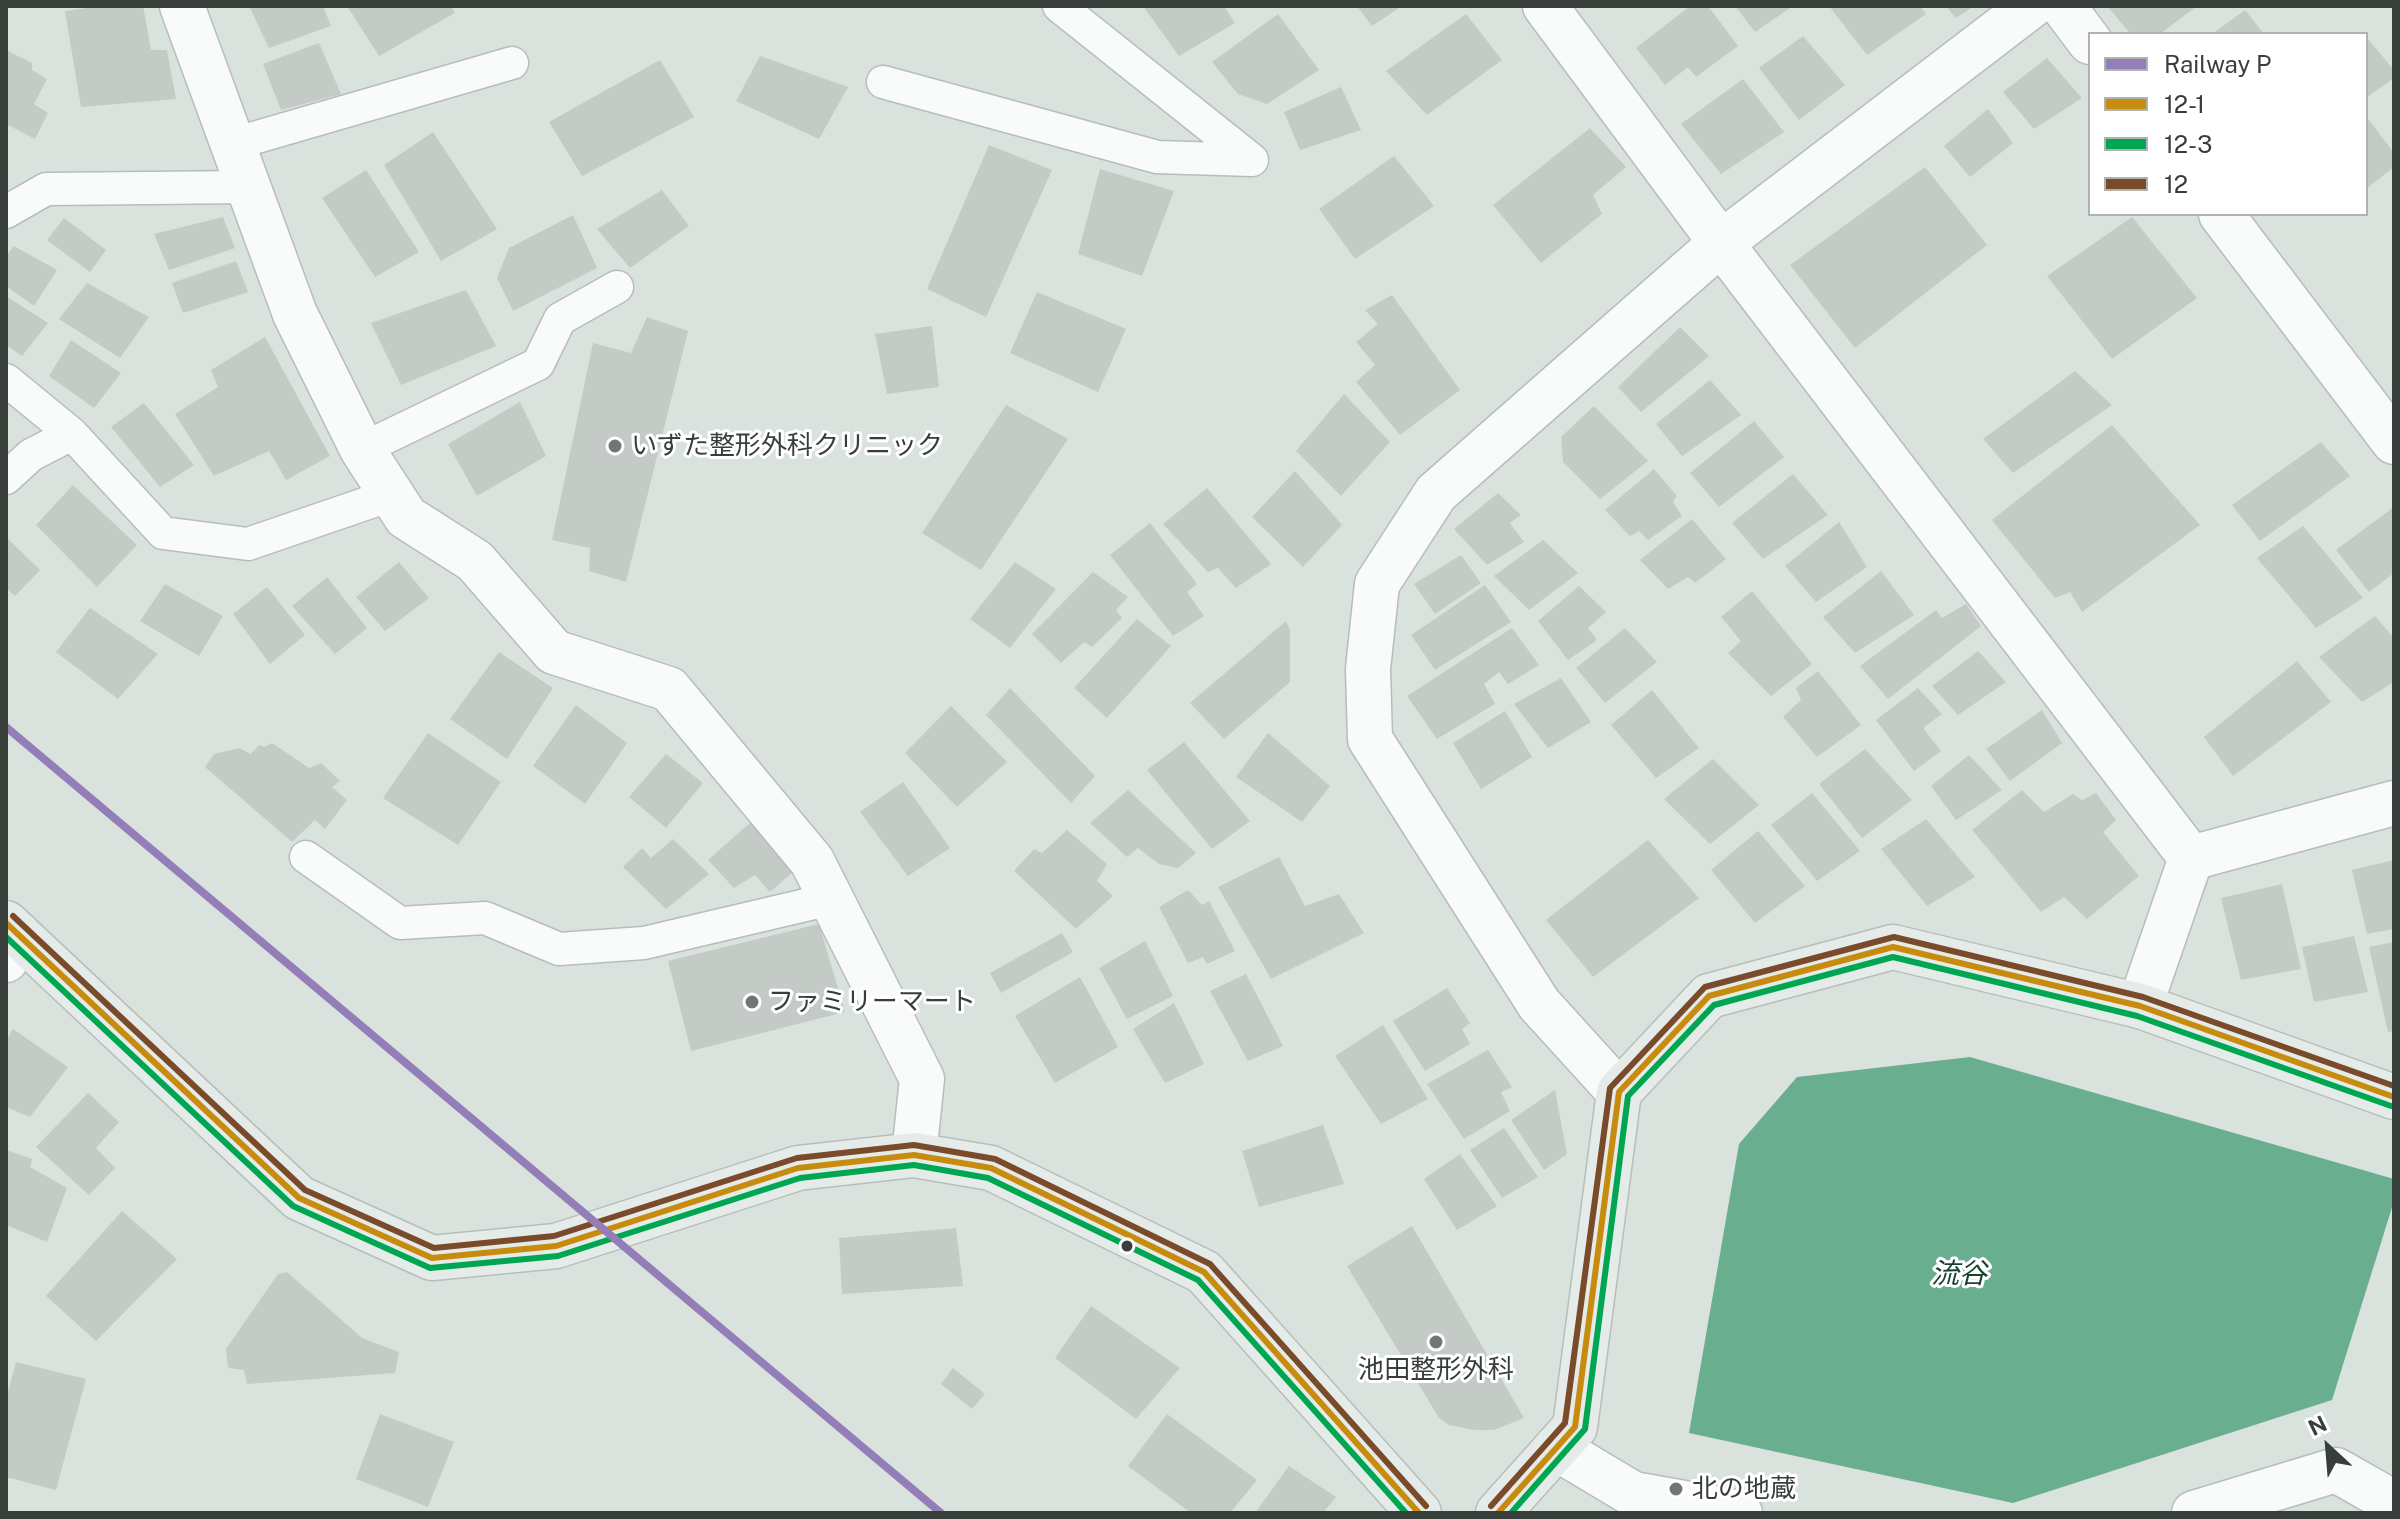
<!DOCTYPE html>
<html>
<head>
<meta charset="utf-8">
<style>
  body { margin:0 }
  #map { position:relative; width:2400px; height:1519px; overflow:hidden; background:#dae2dd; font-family:"Public Sans",sans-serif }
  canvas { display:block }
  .frame { position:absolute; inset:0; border:8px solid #383f3b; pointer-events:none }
  .legend { position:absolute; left:2088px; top:32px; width:280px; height:184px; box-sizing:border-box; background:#fff; border:2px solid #afb2b1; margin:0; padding:10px 14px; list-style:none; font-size:24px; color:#383f3b }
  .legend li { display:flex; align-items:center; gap:16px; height:40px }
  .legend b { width:40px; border:2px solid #afb2b1 }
  .north { position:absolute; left:2288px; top:1407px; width:80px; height:80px; -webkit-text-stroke:6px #fff; paint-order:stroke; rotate:334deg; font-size:22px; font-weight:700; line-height:32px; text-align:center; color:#383f3b }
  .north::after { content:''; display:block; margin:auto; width:28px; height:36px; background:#383f3b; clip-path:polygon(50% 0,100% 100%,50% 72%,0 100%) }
</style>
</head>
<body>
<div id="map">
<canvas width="2400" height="1519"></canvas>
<div class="frame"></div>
<ul class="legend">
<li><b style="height:10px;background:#947eb8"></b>Railway P</li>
<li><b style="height:10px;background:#c78c0f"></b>12-1</li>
<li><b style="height:10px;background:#00a651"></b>12-3</li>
<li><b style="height:10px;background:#7a4b2a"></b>12</li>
</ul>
<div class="north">N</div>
</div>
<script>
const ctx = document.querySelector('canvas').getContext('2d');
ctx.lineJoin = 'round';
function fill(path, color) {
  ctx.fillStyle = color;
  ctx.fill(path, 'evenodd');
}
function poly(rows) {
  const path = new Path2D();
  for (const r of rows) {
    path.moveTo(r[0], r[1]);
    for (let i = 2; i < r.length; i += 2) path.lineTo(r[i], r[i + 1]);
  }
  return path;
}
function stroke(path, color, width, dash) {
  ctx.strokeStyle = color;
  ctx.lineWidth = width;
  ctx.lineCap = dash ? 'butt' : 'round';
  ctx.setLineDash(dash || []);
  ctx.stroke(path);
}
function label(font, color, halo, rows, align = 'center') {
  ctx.font = font + ' "Public Sans","Noto Sans JP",sans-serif';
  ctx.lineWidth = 6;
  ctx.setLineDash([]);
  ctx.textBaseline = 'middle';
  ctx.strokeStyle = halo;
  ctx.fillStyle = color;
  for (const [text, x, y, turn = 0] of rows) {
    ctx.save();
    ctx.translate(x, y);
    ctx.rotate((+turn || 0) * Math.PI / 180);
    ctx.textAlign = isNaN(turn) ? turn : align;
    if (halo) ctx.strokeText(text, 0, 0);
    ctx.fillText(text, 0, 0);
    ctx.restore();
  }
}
fill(poly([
  [1970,1057,2394,1179,2394,1201,2332,1400,2013,1503,1689,1433,1739,1144,1797,1077]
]), '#69af8f');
fill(poly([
  [103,6,143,6,151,50,167,50,176,99,81,107,65,11],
  [249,6,323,6,331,26,269,48],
  [347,6,451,6,455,13,379,56],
  [1143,6,1224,6,1235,23,1179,56],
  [1357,6,1402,6,1372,26],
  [1690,6,1708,6,1738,46,1696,77,1688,67,1665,85,1636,48],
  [1735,6,1793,6,1755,32],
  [1829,6,1920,6,1926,14,1867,55],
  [1946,6,1974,6,1956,18],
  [2107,6,2197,6,2160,34,2131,34],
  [2245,10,2264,34,2212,34],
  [1278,14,1319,70,1267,104,1238,94,1212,62],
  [1466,14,1502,60,1427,115,1386,71],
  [1803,36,1845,85,1799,120,1759,68],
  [2368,39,2394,70,2394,78,2366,98],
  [319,43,341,94,281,110,263,64],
  [6,50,32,63,32,70,47,79,34,104,48,113,35,139,6,124],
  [760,56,848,87,819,139,736,101],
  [2047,58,2082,98,2034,129,2003,92],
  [660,60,694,117,582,176,549,122],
  [1743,79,1784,132,1721,174,1681,124],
  [1341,87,1361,130,1300,150,1284,112],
  [1988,109,2013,143,1970,177,1944,146],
  [2366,116,2394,153,2394,167,2366,189],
  [1590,128,1626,167,1593,195,1602,214,1541,263,1493,205],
  [433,132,497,229,441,261,384,165],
  [989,145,1052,170,986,317,927,289],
  [1394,156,1434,206,1355,259,1319,209],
  [1925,167,1987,245,1855,348,1790,265],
  [1100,169,1174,191,1142,276,1078,254],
  [366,170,419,252,375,277,322,198],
  [662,190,689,226,630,268,597,229],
  [573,215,597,268,513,311,497,278,509,248],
  [223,217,235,248,169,270,154,234],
  [2132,217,2197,298,2112,359,2047,276],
  [64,218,106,250,90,272,47,240],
  [14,246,57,270,34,306,6,286,6,256],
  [236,261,248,292,183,313,172,283],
  [87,283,149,317,120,358,59,319],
  [466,290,496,346,401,385,371,323],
  [1037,292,1126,329,1098,392,1010,353],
  [1392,295,1460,390,1400,435,1356,382,1375,365,1356,342,1378,324,1365,310],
  [6,296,48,323,22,356,6,345],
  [647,317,688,331,626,582,589,571,590,548,552,540,593,343,631,353],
  [932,326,939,387,887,394,875,334],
  [1680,327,1709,356,1641,412,1618,387],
  [265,337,330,456,286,480,269,451,214,476,175,414,218,387,211,370],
  [71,340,121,373,94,408,49,376],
  [2075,371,2112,405,2013,473,1983,439],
  [1710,380,1741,415,1682,456,1656,424],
  [1344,394,1390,442,1341,496,1296,451],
  [520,402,546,456,477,496,448,444],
  [144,403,194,465,160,487,111,427],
  [1006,405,1068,439,981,570,922,533],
  [1594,406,1648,461,1600,499,1563,462,1561,437],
  [1754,421,1784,457,1719,507,1690,473],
  [2112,425,2200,525,2082,612,2070,592,2055,598,1992,520],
  [2321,442,2350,476,2260,541,2232,505],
  [1654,469,1677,496,1673,502,1682,516,1648,540,1639,531,1630,536,1605,510],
  [1295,471,1342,525,1303,567,1252,517],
  [1793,474,1828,515,1763,559,1732,523],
  [73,485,137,545,97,587,36,525],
  [1207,488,1271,564,1236,588,1218,568,1208,572,1163,524],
  [1498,493,1521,515,1510,523,1524,542,1487,565,1454,529],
  [2394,507,2394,573,2369,592,2336,550],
  [1692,519,1726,559,1695,583,1688,577,1668,589,1640,560],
  [1839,522,1867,567,1816,602,1785,566],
  [1150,523,1197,584,1187,592,1204,616,1173,636,1110,555],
  [2303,526,2363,598,2316,628,2257,558],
  [6,537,40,570,15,596,6,588],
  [1543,540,1578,573,1529,610,1494,576],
  [1461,555,1481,583,1435,614,1414,584],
  [399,562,429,598,385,631,356,597],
  [1015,562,1056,589,1010,648,970,619],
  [1881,571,1914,615,1855,653,1823,617],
  [1093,572,1128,597,1116,610,1122,618,1092,647,1084,642,1061,663,1032,634],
  [327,577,367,628,335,654,292,606],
  [165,584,223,616,199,656,140,621],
  [1485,585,1511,622,1435,670,1411,635],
  [1579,586,1606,612,1588,628,1597,640,1568,660,1538,621],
  [267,587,305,635,270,664,233,614],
  [1752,591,1812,664,1771,696,1728,653,1741,641,1721,617],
  [1966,604,1981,626,1888,699,1860,666,1936,610,1942,618],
  [90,608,158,654,118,699,56,652],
  [2375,616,2394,638,2394,682,2362,702,2319,657],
  [1137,619,1171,646,1107,718,1074,688],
  [1286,621,1290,630,1290,682,1224,739,1190,703],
  [1512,628,1539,665,1508,684,1499,672,1484,684,1495,704,1437,739,1407,696],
  [1625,628,1657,662,1605,703,1576,668],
  [1978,651,2006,682,1958,715,1932,686],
  [499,652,553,688,507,759,450,719],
  [2297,661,2331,702,2233,776,2204,737],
  [1818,671,1861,725,1817,757,1783,717,1801,700,1796,688],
  [1561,678,1591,722,1548,748,1514,704],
  [1010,688,1095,776,1071,803,986,715],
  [1918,688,1942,714,1923,728,1941,751,1914,771,1876,720],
  [1652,690,1699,748,1656,778,1611,725],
  [576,705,627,743,585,804,533,766],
  [951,706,1007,762,957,807,905,753],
  [2042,710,2062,743,2010,781,1986,749],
  [1505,711,1532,757,1481,789,1453,743],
  [428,733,501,782,458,845,383,798],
  [1268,733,1330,786,1302,822,1236,777],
  [1184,742,1250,821,1212,849,1147,770],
  [272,743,309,768,321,763,340,781,332,787,347,800,325,829,315,820,292,842,205,767,214,754,239,748,251,754,259,745,265,747],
  [1865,749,1912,800,1862,838,1819,784],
  [666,754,703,783,666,828,629,797],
  [1969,755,2002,790,1956,820,1931,786],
  [1713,759,1759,805,1710,844,1664,799],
  [903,782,950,848,908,876,860,812],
  [1128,790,1196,853,1178,868,1159,864,1138,848,1127,857,1090,823],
  [2022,790,2044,812,2073,794,2082,800,2096,793,2116,820,2103,832,2139,876,2087,919,2064,897,2041,912,1972,830],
  [1812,793,1860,851,1817,881,1771,825],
  [1926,819,1975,877,1927,906,1881,849],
  [751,822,794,871,770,892,755,875,734,888,708,860],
  [1067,830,1107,864,1097,881,1113,896,1076,929,1014,871,1034,849,1042,853],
  [1758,831,1805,886,1755,923,1711,870],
  [673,839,709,874,666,909,623,867,642,848,651,858],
  [1648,840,1699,898,1593,977,1546,920],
  [1279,857,1305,906,1339,894,1364,933,1271,979,1218,887],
  [2394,860,2394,929,2367,934,2352,870],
  [2282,884,2301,969,2241,980,2221,898],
  [1188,890,1202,905,1209,901,1235,951,1207,964,1203,957,1188,963,1159,907],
  [819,924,845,1012,691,1051,668,961],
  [1062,933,1073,952,1001,993,990,973],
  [2354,936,2368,992,2314,1002,2302,947],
  [1145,941,1173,996,1127,1019,1099,968],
  [2394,942,2394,1031,2388,1032,2369,947],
  [1246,974,1283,1046,1248,1061,1210,991],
  [1080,977,1118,1047,1055,1083,1015,1016],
  [1447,988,1470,1023,1462,1029,1470,1044,1425,1071,1393,1021],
  [1174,1003,1204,1064,1165,1083,1133,1029],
  [1383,1025,1428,1099,1381,1124,1335,1056],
  [13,1029,68,1067,30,1117,6,1107,6,1041],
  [1488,1050,1512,1087,1501,1092,1510,1111,1464,1139,1427,1084],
  [1555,1090,1567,1154,1544,1170,1511,1120],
  [88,1093,119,1122,96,1148,115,1168,89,1195,36,1147],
  [1323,1125,1344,1184,1259,1207,1242,1151],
  [1504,1128,1538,1177,1502,1198,1470,1150],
  [6,1150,32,1159,30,1167,67,1188,47,1242,6,1225],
  [1460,1154,1497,1206,1457,1230,1424,1179],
  [122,1211,177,1259,96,1341,46,1296],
  [1412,1226,1524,1418,1494,1430,1474,1430,1449,1425,1439,1418,1347,1266],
  [956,1228,963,1286,842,1294,839,1238],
  [287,1272,362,1338,399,1352,395,1373,247,1384,244,1370,228,1368,226,1349,278,1274],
  [1091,1306,1180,1368,1136,1419,1055,1358],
  [16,1362,86,1379,56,1490,6,1477,6,1399],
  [953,1368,985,1394,972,1409,941,1384],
  [380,1414,454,1442,428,1507,356,1479],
  [1167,1414,1257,1480,1230,1513,1191,1513,1128,1466],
  [1289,1466,1336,1497,1323,1513,1255,1513]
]), '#c4cbc6');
const lane = poly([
  [883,82,1157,157,1252,160,1059,6],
  [233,144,512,63],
  [6,212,46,189,250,187],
  [6,380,72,434,163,533,248,544,391,495],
  [362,449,538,364,560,319,617,287],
  [6,478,31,455,72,434],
  [306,857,400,923,485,918,559,949,644,943,831,899]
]);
const street = poly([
  [182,6,295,314,362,449,406,517,475,561,554,652,669,689,812,861,922,1079,914,1155],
  [1545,6,1721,243,2191,858],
  [2063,6,2090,42],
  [2221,214,2394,442],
  [6,960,18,934],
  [2140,1006,2191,858,2394,803],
  [1619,1092,1539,1004,1370,739,1368,669,1377,584,1436,493,1721,243,2031,6],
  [1556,1448,1633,1494,1740,1513],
  [2194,1513,2336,1470,2394,1503]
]);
const secondary = poly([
  [6,923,299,1198,432,1258,556,1246,798,1168,914,1155,991,1168,1204,1272,1419,1513],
  [1498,1513,1575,1427,1619,1092,1709,996,1893,947,2140,1006,2394,1097]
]);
stroke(lane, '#b7beba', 35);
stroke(street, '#b7beba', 47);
stroke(secondary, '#b7beba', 47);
stroke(lane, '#f9fbfa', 32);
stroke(street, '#f9fbfa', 44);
stroke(secondary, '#e5ebe9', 44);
stroke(poly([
  [6,923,299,1198,432,1258,556,1246,798,1168,914,1155,991,1168,1204,1272,1419,1513],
  [1498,1513,1575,1427,1619,1092,1709,996,1893,947,2140,1006,2394,1097]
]), '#c78c0f', 6);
stroke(poly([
  [6,937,293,1206,430,1268,558,1256,800,1178,914,1165,988,1178,1198,1280,1406,1513],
  [1511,1513,1585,1429,1628,1096,1714,1005,1893,957,2137,1016,2391,1106]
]), '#00a651', 6);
stroke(poly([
  [13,916,305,1190,434,1248,554,1236,797,1158,914,1145,995,1159,1210,1264,1426,1506],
  [1491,1506,1565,1423,1610,1088,1705,987,1894,937,2143,997,2394,1086]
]), '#7a4b2a', 6);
stroke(poly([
  [6,727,941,1513]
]), '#947eb8', 8);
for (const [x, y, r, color] of [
  [615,446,8,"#717874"],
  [752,1002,8,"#717874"],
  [1127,1246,7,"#383f3b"],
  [1436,1342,8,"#717874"],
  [1676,1489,8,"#717874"]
]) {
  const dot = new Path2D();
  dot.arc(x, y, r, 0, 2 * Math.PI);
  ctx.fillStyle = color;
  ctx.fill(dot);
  stroke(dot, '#fff', 3);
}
label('26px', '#383f3b', '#fff', [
  ["いずた整形外科クリニック",631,446],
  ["ファミリーマート",768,1002],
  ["池田整形外科",1436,1370,"center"],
  ["北の地蔵",1692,1489]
], 'left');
label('italic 28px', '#19422f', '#fff', [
  ["流谷",1959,1274]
]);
</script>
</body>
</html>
